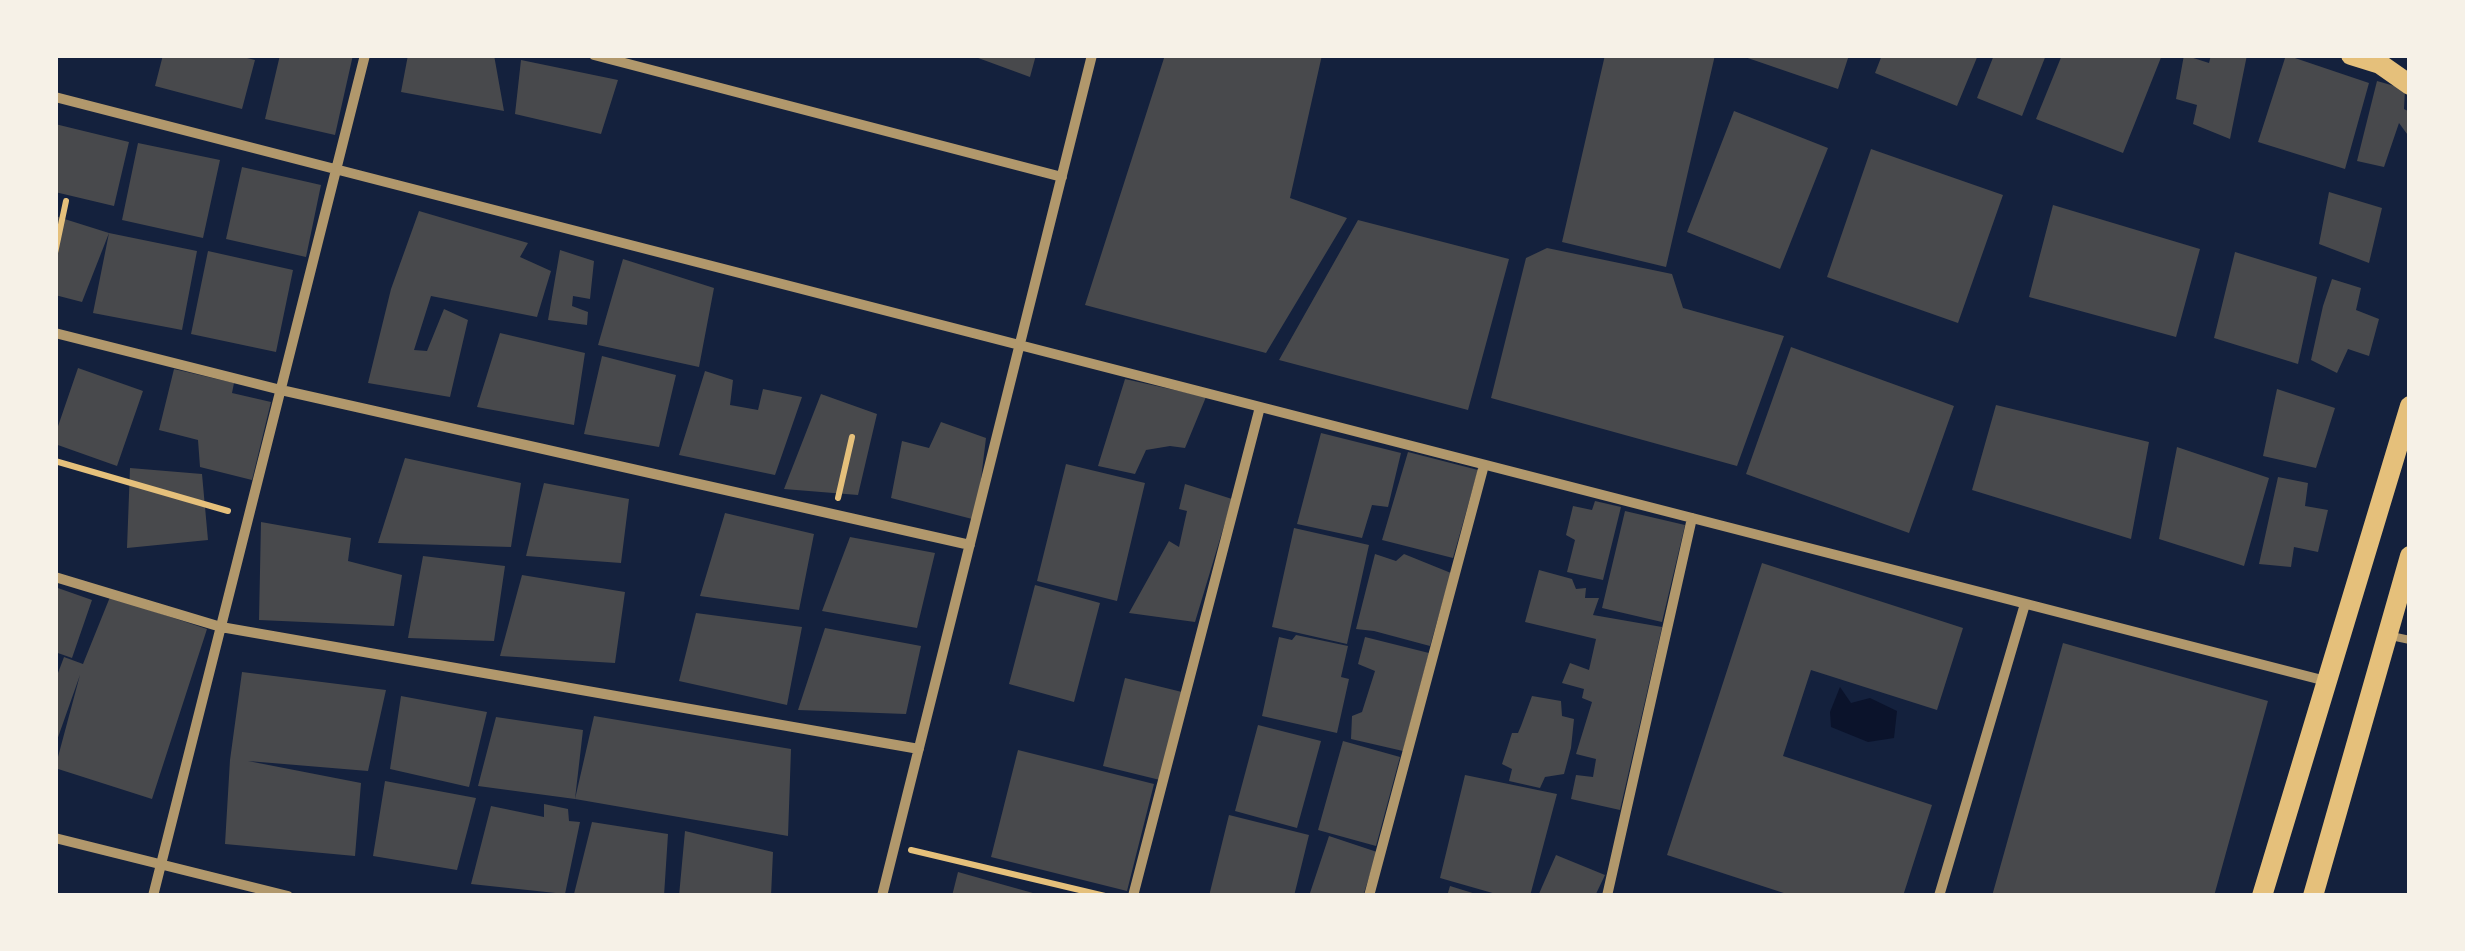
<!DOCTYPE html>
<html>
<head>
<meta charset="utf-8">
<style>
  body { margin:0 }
  #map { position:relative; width:2465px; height:951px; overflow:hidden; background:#14213d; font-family:Bitter,serif }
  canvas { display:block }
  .frame { position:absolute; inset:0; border:58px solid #f6f1e7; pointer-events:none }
</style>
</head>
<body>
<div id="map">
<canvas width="2465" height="951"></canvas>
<div class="frame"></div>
</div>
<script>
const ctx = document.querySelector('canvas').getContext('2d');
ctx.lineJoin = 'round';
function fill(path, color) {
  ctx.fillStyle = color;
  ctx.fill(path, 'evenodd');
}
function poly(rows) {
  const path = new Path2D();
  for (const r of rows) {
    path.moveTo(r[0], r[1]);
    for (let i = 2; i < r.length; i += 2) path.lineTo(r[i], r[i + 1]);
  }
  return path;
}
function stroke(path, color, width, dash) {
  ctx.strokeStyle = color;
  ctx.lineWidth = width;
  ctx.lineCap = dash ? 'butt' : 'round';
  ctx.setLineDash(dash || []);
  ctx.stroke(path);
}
fill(poly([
  [1840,687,1851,703,1870,698,1897,711,1894,738,1868,742,1831,727,1830,712]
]), '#0b132b');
fill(poly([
  [163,55,235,55,255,60,242,109,155,86],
  [280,55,353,55,335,135,265,119],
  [408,55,494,55,504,111,401,92],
  [970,55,1036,55,1030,77],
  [1165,55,1322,55,1290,198,1347,218,1266,353,1085,305],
  [1605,55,1715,55,1666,267,1562,242],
  [1739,55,1849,55,1838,89],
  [1882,55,1978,55,1957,106,1875,73],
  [1994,55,2046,55,2022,116,1977,98],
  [2062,55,2162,55,2123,153,2036,119],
  [2184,55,2209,63,2211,55,2247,55,2230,139,2193,124,2197,105,2176,99],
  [2286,55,2369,83,2345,169,2258,142],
  [521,60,618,80,601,134,515,114],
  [2377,81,2405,89,2404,109,2410,112,2410,138,2399,123,2384,167,2357,161],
  [1734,111,1828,148,1780,269,1687,232],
  [55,124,129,142,114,206,55,192],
  [138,143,220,160,203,238,122,220],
  [1871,149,2003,195,1958,323,1827,277],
  [242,167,321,185,306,257,226,239],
  [2329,192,2382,208,2369,263,2319,244],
  [2053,205,2200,249,2176,337,2029,297],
  [419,211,528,243,520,257,551,271,537,317,431,296,414,350,427,351,444,309,468,320,450,397,368,383,391,289],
  [55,216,109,233,197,251,182,330,93,313,109,233,82,302,55,295],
  [1358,220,1509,259,1468,410,1279,360],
  [1547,248,1672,274,1683,308,1784,336,1737,466,1491,398,1526,258],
  [560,250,594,261,590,299,573,296,572,306,588,312,587,325,548,320],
  [208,251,293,270,276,352,191,334],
  [2235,252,2317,277,2298,364,2214,338],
  [623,259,714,288,699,367,598,345],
  [2332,279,2361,288,2356,310,2379,319,2369,356,2348,349,2337,373,2311,360,2323,306],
  [500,333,585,353,574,425,477,407],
  [1791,347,1954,406,1909,533,1746,474],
  [602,356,676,375,659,447,584,434],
  [78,368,143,391,117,466,55,444,55,435],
  [174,369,234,383,232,393,271,402,252,480,200,467,198,440,159,430],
  [705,371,733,380,730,405,758,410,763,389,802,397,775,475,679,455],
  [1125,379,1206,397,1185,448,1170,446,1146,450,1135,474,1098,466],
  [2277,389,2335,408,2316,468,2263,456],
  [821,394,877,414,858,495,784,489],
  [1996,405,2149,442,2131,539,1972,490],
  [941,422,986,438,976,520,891,498,902,441,929,448],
  [1321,433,1401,453,1388,507,1372,505,1362,538,1297,524],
  [2177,447,2269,478,2244,566,2159,539],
  [1408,452,1478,470,1453,558,1382,540],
  [405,458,521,483,511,547,378,543],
  [1066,464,1145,483,1117,601,1037,581],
  [130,468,202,474,208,540,127,548],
  [2278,477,2308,483,2305,506,2328,510,2318,552,2294,547,2291,567,2259,564],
  [544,483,629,499,621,563,526,556],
  [1185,484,1232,499,1195,622,1129,613,1169,541,1179,547,1187,511,1179,509],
  [1595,501,1621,507,1603,580,1567,572,1575,540,1566,535,1573,506,1592,510],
  [1625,511,1685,525,1662,622,1602,608],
  [725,513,814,534,799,610,700,596],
  [261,522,351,538,348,561,402,575,394,626,259,620],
  [1294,528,1369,545,1347,644,1272,627],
  [850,537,935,553,917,628,822,611],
  [1375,554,1396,561,1404,554,1451,573,1430,646,1374,631,1356,629],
  [423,556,505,566,494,641,408,638],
  [1762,563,1963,628,1937,710,1811,670,1783,756,1932,805,1903,896,1793,896,1667,855],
  [1539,570,1572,579,1576,589,1586,588,1585,598,1599,598,1593,615,1662,627,1620,810,1571,799,1576,775,1593,777,1596,759,1576,754,1592,702,1582,698,1584,689,1562,683,1570,663,1589,670,1596,639,1525,622],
  [522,575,625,592,615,663,500,656],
  [1035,585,1100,603,1074,702,1009,684],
  [55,587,92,600,72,658,55,652],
  [110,597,207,629,152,799,55,768,80,675,56,743,55,681,64,657,83,664],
  [696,613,802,627,787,705,679,681],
  [825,628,921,646,906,714,798,710],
  [1296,635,1348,646,1341,677,1349,679,1337,733,1262,716,1279,637,1292,640],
  [1365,637,1429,653,1403,751,1351,739,1352,716,1362,712,1375,671,1358,664],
  [2063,643,2268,701,2214,896,1992,896],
  [242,672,386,690,368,771,248,761,361,783,355,856,225,844,230,760],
  [1125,678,1182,692,1160,780,1103,766],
  [401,696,487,712,469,787,390,769],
  [1532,696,1561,701,1562,716,1574,719,1571,748,1564,774,1545,777,1540,788,1509,781,1512,769,1502,764,1512,733,1518,733,1521,726],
  [594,716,791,749,788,836,575,799,478,786,496,717,583,730,575,799],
  [1258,725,1321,741,1297,828,1235,811],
  [1343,741,1400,757,1376,846,1318,830],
  [1018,750,1154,784,1127,891,991,857],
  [1465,775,1557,794,1530,896,1503,896,1440,878],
  [385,781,476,798,457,870,373,856],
  [544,804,568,809,569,821,580,822,565,894,471,884,491,806,544,817],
  [1229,815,1309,835,1294,896,1209,896],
  [592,822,668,834,664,896,574,894],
  [685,831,773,852,771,896,679,896],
  [1329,836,1377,852,1363,896,1309,896],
  [1556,855,1605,875,1595,896,1538,896],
  [958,872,1040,895,1040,896,952,896],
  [1450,886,1479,895,1479,896,1447,896]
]), '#48494c');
stroke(poly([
  [55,253,66,201],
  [55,461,228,511],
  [838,498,852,437],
  [911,850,1105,896]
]), '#e5c07b', 6);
stroke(poly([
  [2391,636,2410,640]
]), '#b1986c', 8);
stroke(poly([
  [594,55,1062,177],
  [55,97,2326,681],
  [55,333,281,390,970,545],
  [55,577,221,627,919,749],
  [55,838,288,896],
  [153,896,365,55],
  [882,896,1092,55],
  [1133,896,1260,407],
  [1369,896,1484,465],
  [1607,896,1692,518],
  [1939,896,2025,604]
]), '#b1986c', 10);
stroke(poly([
  [2351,55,2380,64,2410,85],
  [2262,896,2410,406],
  [2313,896,2410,556]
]), '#e5c07b', 20);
</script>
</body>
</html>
